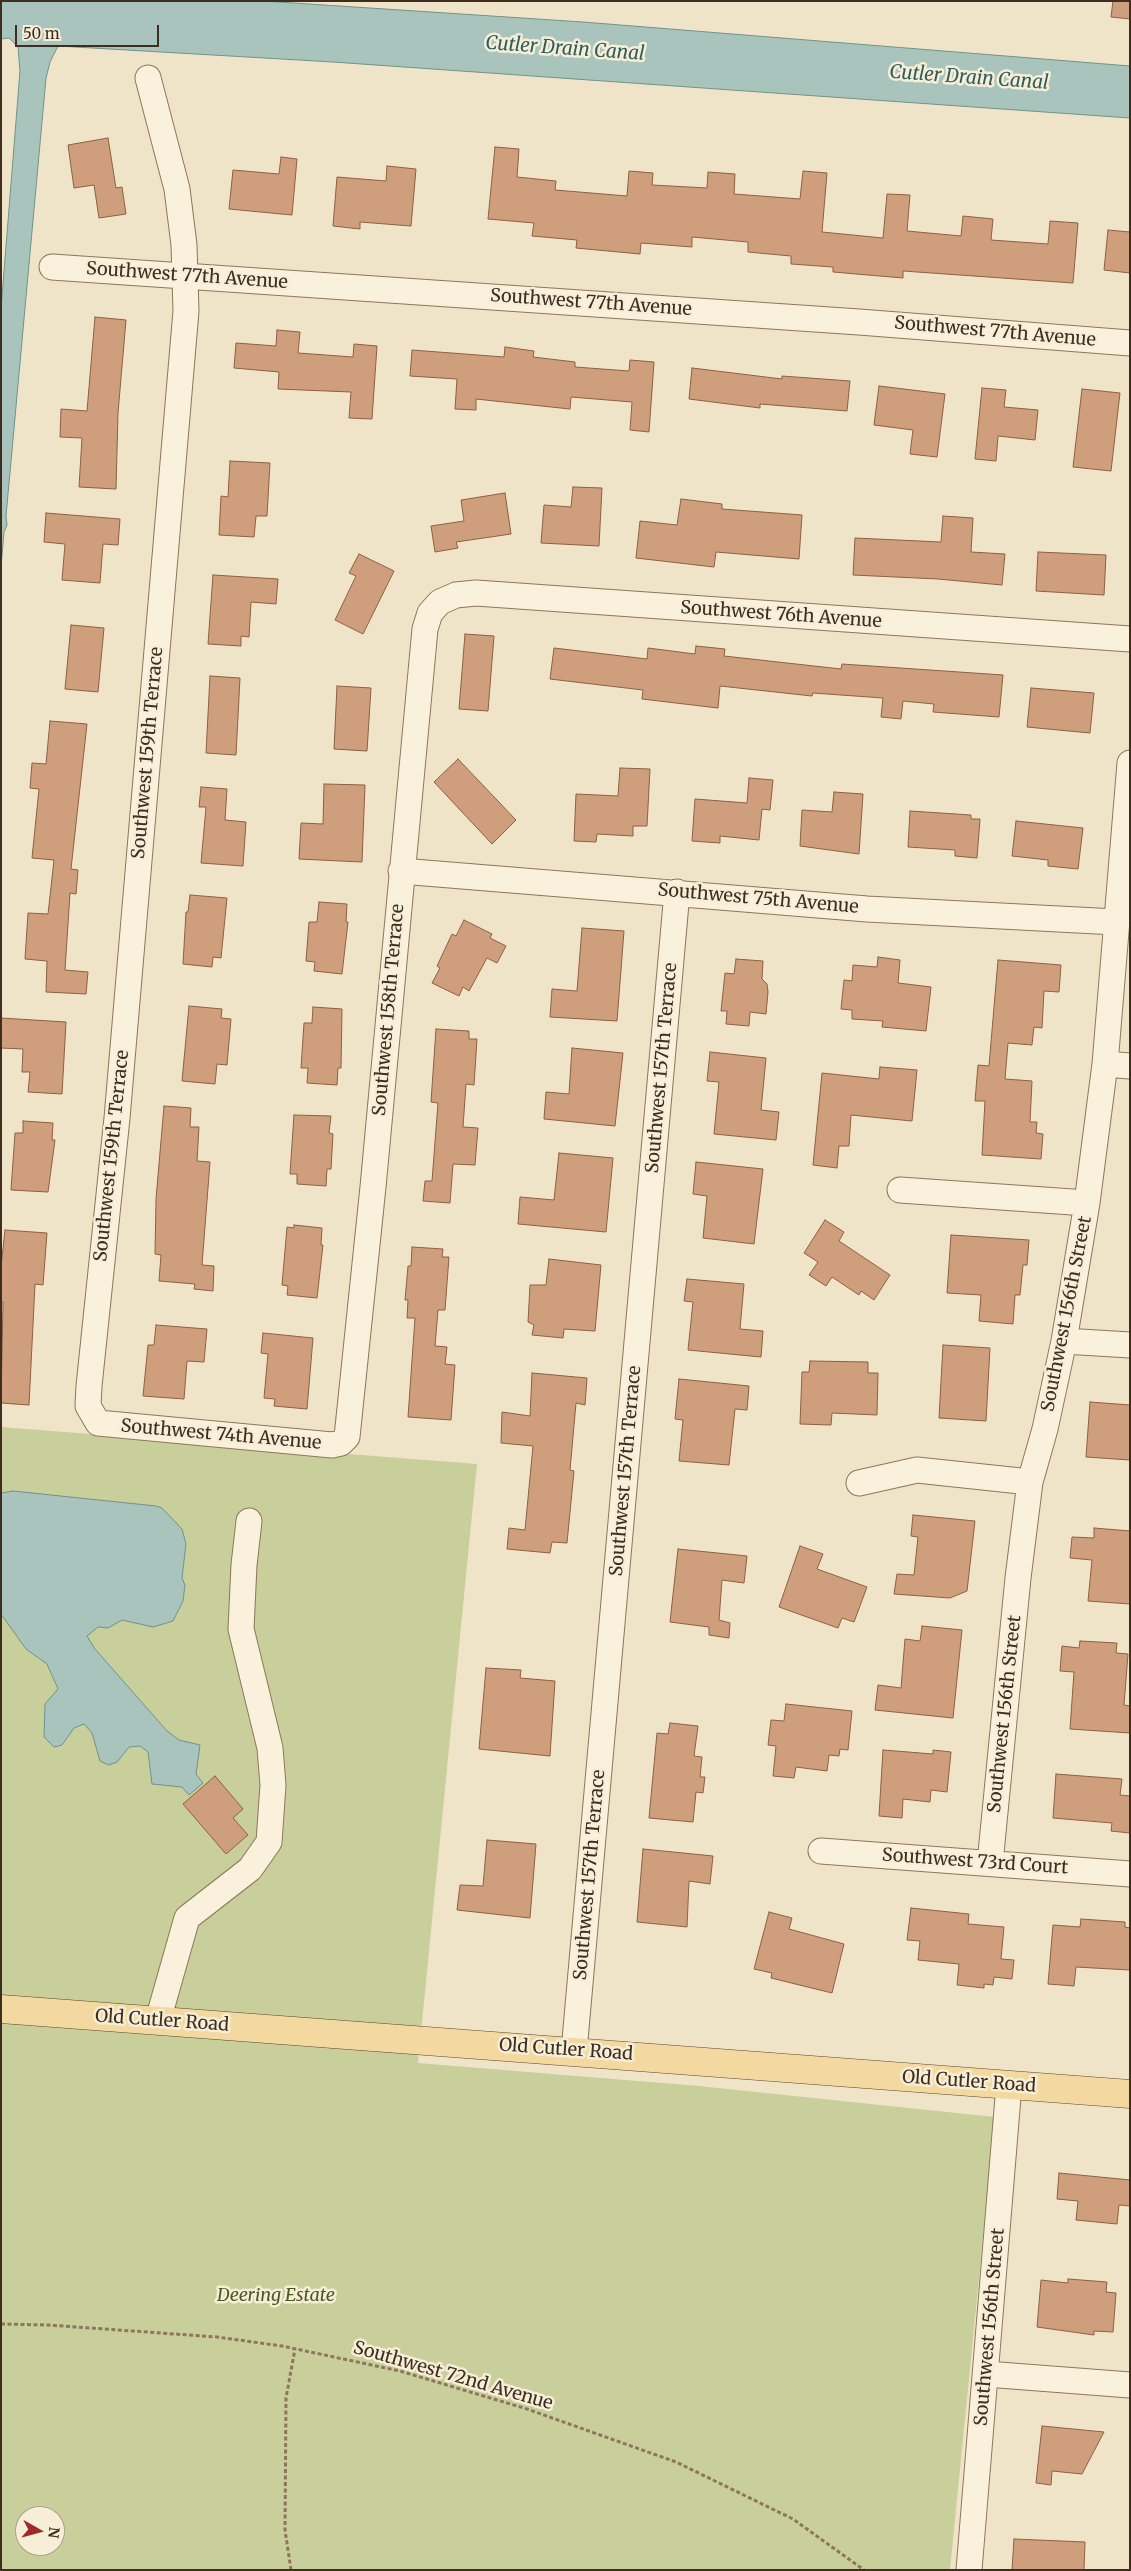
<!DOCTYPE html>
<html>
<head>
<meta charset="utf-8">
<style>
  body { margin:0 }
  #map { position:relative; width:1131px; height:2571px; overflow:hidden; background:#f0e4c8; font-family:Merriweather,serif }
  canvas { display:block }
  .frame { position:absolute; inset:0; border:2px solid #3d2e20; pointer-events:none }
  .north { position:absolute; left:15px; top:2506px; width:50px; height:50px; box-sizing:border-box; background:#f7eed8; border:1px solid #ada18e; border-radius:50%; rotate:97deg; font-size:14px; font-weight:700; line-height:20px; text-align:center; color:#3d2e20 }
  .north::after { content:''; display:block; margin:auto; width:18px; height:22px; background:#9e2a2b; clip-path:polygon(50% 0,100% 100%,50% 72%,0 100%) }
  .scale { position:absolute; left:15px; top:25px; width:144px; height:22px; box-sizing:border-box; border:2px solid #3d2e20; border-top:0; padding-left:6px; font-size:15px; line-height:18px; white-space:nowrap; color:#3d2e20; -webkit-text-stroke:4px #f7eed8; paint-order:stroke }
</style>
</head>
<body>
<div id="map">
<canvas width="1131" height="2571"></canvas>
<div class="frame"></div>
<div class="north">N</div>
<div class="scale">50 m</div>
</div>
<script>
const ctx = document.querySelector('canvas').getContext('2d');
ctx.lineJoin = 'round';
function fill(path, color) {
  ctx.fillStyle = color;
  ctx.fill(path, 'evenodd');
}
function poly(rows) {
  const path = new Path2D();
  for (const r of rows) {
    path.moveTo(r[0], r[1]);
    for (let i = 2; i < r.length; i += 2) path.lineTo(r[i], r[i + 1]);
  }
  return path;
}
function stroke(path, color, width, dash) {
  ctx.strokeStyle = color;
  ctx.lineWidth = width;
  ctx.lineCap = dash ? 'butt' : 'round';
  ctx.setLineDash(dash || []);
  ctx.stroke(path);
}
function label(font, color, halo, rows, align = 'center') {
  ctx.font = font + ' Merriweather,serif';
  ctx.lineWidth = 5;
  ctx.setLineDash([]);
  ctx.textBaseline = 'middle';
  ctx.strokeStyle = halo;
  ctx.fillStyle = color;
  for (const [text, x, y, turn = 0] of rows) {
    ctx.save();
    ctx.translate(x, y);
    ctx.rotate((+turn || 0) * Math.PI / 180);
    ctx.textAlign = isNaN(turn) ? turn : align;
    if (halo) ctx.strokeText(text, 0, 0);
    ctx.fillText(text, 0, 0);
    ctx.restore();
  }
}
fill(poly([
  [1,1427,477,1464,418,2063,699,2086,995,2117,950,2570,1,2570],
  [25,2516,55,2516,55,2546,25,2546]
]), '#c9cf9b');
const water = poly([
  [1,1,263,1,583,22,1130,66,1130,118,333,62,58,46,50,62,46,78,6,516,7,525,4,532,1,567,1,309,20,71,18,47,9,38,1,39,1,1],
  [13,1491,156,1506,162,1508,182,1529,186,1544,182,1578,185,1585,183,1601,173,1621,153,1627,122,1620,108,1628,98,1627,87,1636,95,1649,167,1731,179,1740,200,1745,196,1774,203,1783,189,1795,182,1787,152,1784,148,1752,140,1746,129,1747,117,1762,109,1765,100,1761,92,1733,84,1724,74,1728,62,1745,54,1747,44,1737,45,1704,58,1689,47,1664,26,1649,1,1614,1,1493,13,1491]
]);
fill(water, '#a9c4bc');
stroke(water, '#6f938a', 1);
const building = poly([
  [1113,1,1130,1,1130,19,1111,17,1113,1],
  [108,138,116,188,122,187,126,214,99,218,94,185,74,188,68,145,108,138],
  [495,147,519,149,517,177,556,181,555,190,627,196,629,171,653,173,652,185,707,188,708,172,735,174,734,194,800,199,803,171,827,173,822,232,883,238,887,194,910,195,907,231,961,236,963,216,993,219,991,240,1048,244,1050,221,1078,223,1073,283,903,271,903,278,833,272,833,267,791,264,791,256,748,252,748,242,692,237,692,247,641,243,640,254,576,248,577,240,532,236,534,223,488,219,495,147],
  [281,157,297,159,292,215,229,209,233,170,279,174,281,157],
  [387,166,416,169,411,226,360,222,360,229,333,226,337,177,386,181,387,166],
  [1108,230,1130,232,1130,273,1104,270,1108,230],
  [95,317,126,320,118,413,116,489,79,487,82,438,60,437,61,409,87,411,95,317],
  [277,330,300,332,298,353,353,357,354,344,377,346,372,419,349,418,351,392,278,389,279,372,234,368,236,343,276,346,277,330],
  [505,347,534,351,533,357,575,362,575,367,629,371,630,360,654,362,649,432,630,430,632,402,571,397,570,409,476,399,476,410,455,409,457,379,410,376,412,350,504,357,505,347],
  [692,368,782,379,782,376,850,381,847,411,760,404,760,408,689,399,692,368],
  [879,386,945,394,937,457,910,454,913,430,874,425,879,386],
  [982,388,1006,390,1004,407,1038,410,1035,440,998,436,996,461,975,459,982,388],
  [1082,389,1120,393,1111,471,1073,467,1082,389],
  [230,461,270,463,267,516,256,516,254,537,219,535,221,496,228,497,230,461],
  [573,487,602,488,599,546,541,543,544,505,571,507,573,487],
  [505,493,511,534,456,542,458,548,435,552,431,526,464,521,461,500,505,493],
  [681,499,722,504,722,509,802,515,799,559,716,552,714,567,636,558,640,521,677,525,681,499],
  [46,513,120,519,118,545,103,544,100,583,62,580,65,544,44,542,46,513],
  [943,516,973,518,971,552,1005,554,1002,585,938,579,853,575,855,538,941,542,943,516],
  [1038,552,1106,555,1104,595,1036,591,1038,552],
  [359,554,394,571,363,634,335,620,356,576,349,573,359,554],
  [213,575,278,579,276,604,251,602,249,637,241,636,241,646,208,644,213,575],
  [71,625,104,628,98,692,65,689,71,625],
  [465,634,494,636,488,711,459,709,465,634],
  [696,646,725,649,724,656,841,669,842,664,1003,675,999,717,933,712,934,704,903,701,901,719,881,717,883,698,813,693,812,696,720,686,718,708,642,699,643,690,550,679,554,648,647,659,648,648,695,654,696,646],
  [210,676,240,678,236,755,206,753,210,676],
  [337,686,371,688,367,751,334,749,337,686],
  [1031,688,1094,693,1090,733,1027,727,1031,688],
  [50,721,87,724,71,869,78,870,76,894,70,893,65,970,88,972,86,994,46,992,47,961,25,959,28,913,48,914,54,860,32,858,39,789,30,788,32,763,46,764,50,721],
  [458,759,516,820,492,844,434,782,458,759],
  [620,768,650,769,647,826,633,826,633,836,597,834,596,842,574,841,576,794,618,796,620,768],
  [749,778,773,780,770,810,762,809,759,840,720,836,720,843,692,841,695,799,747,803,749,778],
  [324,784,365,785,362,862,299,859,301,823,323,824,324,784],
  [201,787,227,789,225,820,246,822,243,866,201,863,206,807,199,807,201,787],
  [834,792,863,794,859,854,800,846,802,810,832,812,834,792],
  [910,811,971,815,971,819,980,819,977,858,955,856,955,850,908,847,910,811],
  [1016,821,1083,828,1078,869,1048,866,1048,860,1012,856,1016,821],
  [190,895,227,898,221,958,213,957,212,967,183,964,186,912,188,912,190,895],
  [319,902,347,904,346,922,348,922,342,974,314,971,315,962,306,961,309,922,317,922,319,902],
  [464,920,492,934,490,938,506,946,497,963,487,958,469,991,463,987,459,996,432,983,440,968,437,966,452,934,456,936,464,920],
  [582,928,624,931,617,1021,550,1017,552,989,577,991,582,928],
  [878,957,900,960,898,983,931,987,926,1031,882,1027,883,1021,852,1019,852,1010,841,1009,844,980,852,981,853,965,877,967,878,957],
  [736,959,763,961,762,979,767,984,768,992,766,1014,750,1012,749,1026,726,1024,727,1011,721,1011,725,973,734,974,736,959],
  [998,960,1061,965,1059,992,1044,991,1042,1028,1034,1027,1032,1045,1008,1043,1005,1079,1032,1081,1030,1122,1037,1122,1036,1133,1043,1134,1041,1159,982,1155,985,1101,975,1101,978,1065,989,1066,998,960],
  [189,1006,222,1009,221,1018,231,1019,227,1065,217,1064,215,1084,182,1081,189,1006],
  [313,1007,342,1009,341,1068,338,1068,337,1085,307,1083,308,1068,301,1068,304,1023,312,1023,313,1007],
  [1,1018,66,1022,62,1094,28,1092,30,1072,22,1072,23,1049,1,1048,1,1018],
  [436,1029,469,1031,469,1039,477,1039,474,1085,466,1084,463,1127,478,1128,475,1165,453,1164,450,1203,423,1201,425,1181,432,1181,438,1103,431,1102,436,1029],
  [572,1048,623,1053,615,1126,544,1119,546,1092,569,1094,572,1048],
  [710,1052,766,1058,761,1110,779,1112,776,1140,714,1134,719,1082,707,1081,710,1052],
  [880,1067,917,1070,912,1121,851,1115,849,1146,839,1146,837,1168,813,1165,822,1073,879,1079,880,1067],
  [164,1106,191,1108,190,1127,199,1127,197,1161,210,1162,202,1265,214,1266,213,1291,194,1289,195,1284,159,1281,161,1255,155,1254,156,1199,164,1106],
  [294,1115,331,1116,329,1133,333,1134,331,1169,327,1169,326,1186,297,1184,297,1174,290,1174,294,1115],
  [23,1121,53,1123,52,1140,55,1140,48,1192,11,1190,15,1133,23,1133,23,1121],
  [559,1153,613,1158,606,1232,518,1224,520,1197,554,1200,559,1153],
  [696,1162,763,1169,754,1244,703,1238,707,1196,693,1194,696,1162],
  [825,1220,844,1232,839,1241,890,1275,874,1300,861,1291,859,1295,832,1277,826,1286,809,1275,818,1262,804,1253,825,1220],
  [294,1225,322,1228,321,1245,323,1245,317,1298,287,1295,288,1286,282,1285,287,1227,294,1228,294,1225],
  [5,1230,47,1233,43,1285,35,1284,29,1405,1,1403,3,1302,1,1302,1,1267,5,1230],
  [951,1235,1029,1240,1027,1265,1023,1265,1020,1295,1015,1295,1013,1324,979,1321,981,1295,947,1293,951,1235],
  [412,1247,443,1249,442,1257,449,1257,445,1310,438,1310,435,1346,447,1347,445,1364,455,1365,451,1420,408,1417,415,1318,407,1318,408,1300,405,1300,408,1266,411,1266,412,1247],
  [549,1259,601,1265,595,1331,564,1329,563,1338,532,1335,534,1325,528,1322,530,1285,546,1285,549,1259],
  [687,1279,744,1284,740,1329,763,1331,761,1357,688,1350,693,1302,684,1301,687,1279],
  [156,1325,207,1329,204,1362,187,1361,184,1399,143,1396,148,1345,154,1345,156,1325],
  [263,1333,313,1338,307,1409,274,1406,275,1399,264,1398,268,1354,261,1353,263,1333],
  [943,1345,990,1348,986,1421,939,1418,943,1345],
  [810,1361,868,1362,868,1373,878,1373,877,1415,832,1413,831,1425,800,1424,802,1372,809,1372,810,1361],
  [532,1373,587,1378,585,1405,576,1403,570,1470,574,1471,567,1543,552,1542,550,1553,507,1549,509,1528,525,1530,533,1446,501,1443,502,1412,530,1416,532,1373],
  [679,1379,749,1386,747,1410,735,1409,729,1465,679,1461,683,1420,675,1419,679,1379],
  [1090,1402,1130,1405,1130,1460,1086,1457,1090,1402],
  [913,1515,975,1521,967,1591,950,1598,894,1594,897,1574,914,1575,918,1537,911,1536,913,1515],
  [1094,1528,1130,1531,1130,1604,1088,1601,1092,1560,1070,1558,1072,1537,1094,1538,1094,1528],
  [800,1546,823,1554,817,1569,867,1587,854,1622,842,1618,838,1628,779,1607,800,1546],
  [678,1549,747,1556,744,1583,722,1580,719,1620,730,1623,729,1638,709,1635,709,1627,670,1622,678,1549],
  [922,1626,962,1630,953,1718,875,1710,878,1685,901,1688,905,1639,920,1641,922,1626],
  [1080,1641,1117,1643,1116,1653,1128,1654,1124,1705,1130,1706,1130,1733,1070,1729,1074,1672,1060,1671,1062,1646,1079,1648,1080,1641],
  [486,1668,521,1670,520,1678,555,1681,550,1756,479,1749,486,1668],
  [786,1704,852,1711,848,1750,840,1749,839,1756,829,1755,827,1771,796,1767,794,1778,773,1776,776,1746,768,1745,771,1720,784,1721,786,1704],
  [670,1723,698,1726,694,1756,702,1757,700,1777,705,1777,703,1793,696,1792,693,1822,649,1818,657,1733,668,1734,670,1723],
  [883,1750,933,1754,933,1750,951,1752,947,1792,931,1790,930,1802,903,1799,902,1818,879,1816,883,1750],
  [1056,1774,1122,1779,1120,1795,1130,1796,1130,1833,1111,1831,1112,1823,1053,1818,1056,1774],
  [215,1776,243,1809,233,1818,248,1835,226,1854,183,1804,215,1776],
  [487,1840,536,1844,530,1918,457,1910,460,1885,483,1886,487,1840],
  [643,1849,713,1856,710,1884,689,1881,687,1927,637,1922,643,1849],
  [911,1908,969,1914,968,1924,1004,1927,1001,1959,1014,1960,1012,1979,994,1977,993,1985,984,1984,984,1988,957,1985,959,1964,918,1960,920,1941,907,1940,911,1908],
  [769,1912,792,1918,789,1929,844,1944,832,1993,771,1978,772,1973,754,1969,769,1912],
  [1081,1919,1125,1922,1125,1927,1130,1928,1130,1970,1076,1967,1074,1986,1048,1984,1053,1925,1080,1927,1081,1919],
  [1059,2173,1130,2180,1130,2206,1119,2205,1117,2224,1076,2220,1078,2201,1057,2199,1059,2173],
  [1068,2279,1107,2282,1106,2292,1116,2293,1113,2332,1094,2331,1094,2335,1037,2327,1041,2280,1068,2283,1068,2279],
  [1042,2426,1104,2432,1082,2474,1052,2471,1051,2485,1036,2483,1042,2426],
  [1014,2539,1085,2542,1084,2570,1012,2570,1014,2539]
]);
fill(building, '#cf9f7d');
stroke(building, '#8d5f41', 1);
const minor = poly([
  [148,78,177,189,184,245,186,311,117,1118,89,1386,88,1406,98,1423,332,1445,341,1443,347,1437,373,1187,425,629,430,613,440,602,456,595,476,593,1130,639],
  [52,267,859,322,1130,343],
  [401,871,867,909,1116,922],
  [1105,1064,1130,1066],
  [900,1190,1087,1203],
  [1064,1341,1130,1345],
  [859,1483,917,1470,1030,1482],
  [821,1851,1130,1874],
  [990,1863,1018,1578,1030,1482,1045,1429,1064,1341,1087,1203,1105,1064,1130,763],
  [158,2020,187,1918,250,1869,269,1842,273,1785,270,1748,241,1629,244,1565,249,1521],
  [574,2051,677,892],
  [986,2374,1130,2385],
  [969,2570,1009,2085]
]);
const major = poly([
  [1,2009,1130,2094]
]);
stroke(minor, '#8d765c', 27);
stroke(major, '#5b4430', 29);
stroke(poly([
  [1,2324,48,2325,217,2337,282,2346,400,2371,527,2409,676,2462,793,2519,864,2570],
  [291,2570,285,2530,286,2398,295,2349]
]), '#8d765c', 3, [4, 2.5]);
stroke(minor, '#faf1dc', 25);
stroke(major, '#f3d9a0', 28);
label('18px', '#3d2e20', '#f7eed8', [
  ["Southwest 77th Avenue",187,276,4],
  ["Southwest 77th Avenue",591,303,4],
  ["Southwest 77th Avenue",995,332,5],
  ["Southwest 76th Avenue",781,615,4],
  ["Southwest 159th Terrace",148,753,-85],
  ["Southwest 75th Avenue",758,899,5],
  ["Southwest 158th Terrace",389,1010,-85],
  ["Southwest 157th Terrace",662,1068,-85],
  ["Southwest 159th Terrace",112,1156,-84],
  ["Southwest 156th Street",1067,1314,-79],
  ["Southwest 74th Avenue",221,1435,5],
  ["Southwest 157th Terrace",626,1471,-85],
  ["Southwest 156th Street",1005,1714,-84],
  ["Southwest 73rd Court",975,1862,4],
  ["Southwest 157th Terrace",590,1875,-85],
  ["Old Cutler Road",162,2021,4],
  ["Old Cutler Road",566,2050,4],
  ["Old Cutler Road",969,2082,4],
  ["Southwest 156th Street",990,2327,-85],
  ["Southwest 72nd Avenue",453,2376,16]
]);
label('italic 18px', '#4d5a26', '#f7eed8', [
  ["Deering Estate",276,2296]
]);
label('italic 19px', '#2f5d5a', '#f7eed8', [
  ["Cutler Drain Canal",565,49,4],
  ["Cutler Drain Canal",969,78,4]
]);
</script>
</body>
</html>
